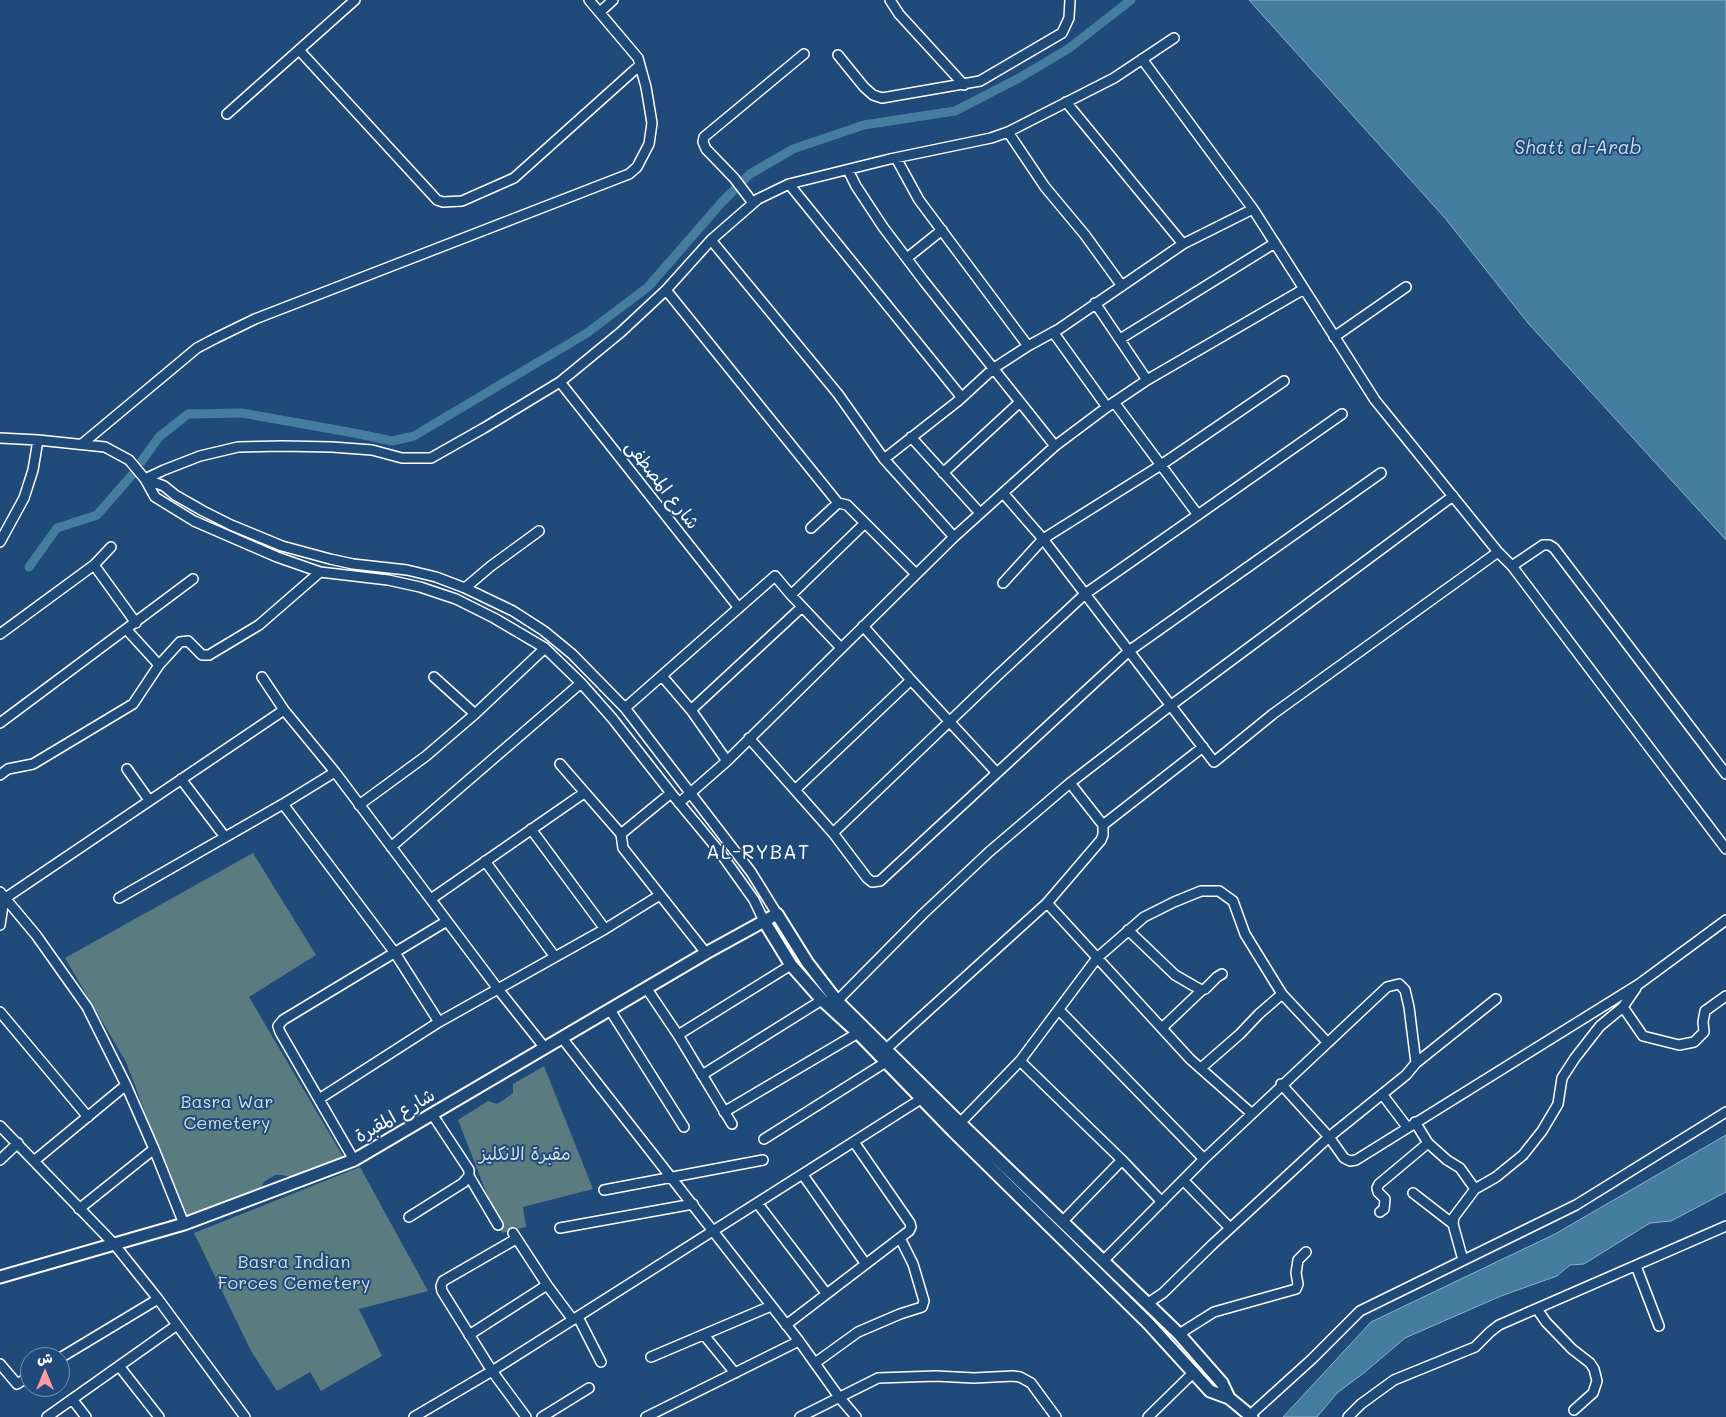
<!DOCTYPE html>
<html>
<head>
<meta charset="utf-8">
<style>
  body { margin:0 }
  #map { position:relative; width:1726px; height:1417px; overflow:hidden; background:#1f4a7a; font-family:Mali,"Playpen Sans Arabic",sans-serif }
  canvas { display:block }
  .north { position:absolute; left:20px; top:1347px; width:50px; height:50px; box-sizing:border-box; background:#1f4a7a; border:1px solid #7992af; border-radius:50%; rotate:0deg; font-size:14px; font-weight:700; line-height:20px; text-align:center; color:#fff }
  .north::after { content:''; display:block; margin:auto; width:18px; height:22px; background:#ff9aa2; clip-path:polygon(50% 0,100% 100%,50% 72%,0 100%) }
</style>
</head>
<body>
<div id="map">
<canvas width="1726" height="1417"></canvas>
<div class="north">ش</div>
</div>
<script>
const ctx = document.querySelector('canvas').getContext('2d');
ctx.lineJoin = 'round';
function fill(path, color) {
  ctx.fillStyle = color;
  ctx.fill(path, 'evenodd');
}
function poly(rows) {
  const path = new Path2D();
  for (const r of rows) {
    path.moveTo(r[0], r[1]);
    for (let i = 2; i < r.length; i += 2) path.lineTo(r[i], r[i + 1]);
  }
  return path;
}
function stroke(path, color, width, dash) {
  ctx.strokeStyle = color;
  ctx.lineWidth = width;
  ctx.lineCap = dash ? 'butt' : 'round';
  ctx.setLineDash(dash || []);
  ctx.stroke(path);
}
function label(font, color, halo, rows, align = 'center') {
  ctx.font = font + ' Mali,"Playpen Sans Arabic",sans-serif';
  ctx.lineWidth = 4;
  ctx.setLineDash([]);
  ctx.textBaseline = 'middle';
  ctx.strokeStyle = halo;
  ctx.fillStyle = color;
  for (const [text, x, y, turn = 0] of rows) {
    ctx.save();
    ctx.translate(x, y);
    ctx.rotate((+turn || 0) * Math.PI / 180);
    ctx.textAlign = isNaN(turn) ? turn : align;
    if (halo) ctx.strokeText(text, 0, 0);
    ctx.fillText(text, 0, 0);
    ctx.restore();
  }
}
fill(poly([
  [253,853,316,955,249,997,344,1158,292,1178,283,1175,275,1175,264,1182,260,1191,185,1218,126,1062,65,958],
  [544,1066,593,1189,523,1207,526,1227,502,1233,458,1120,488,1101,497,1104,502,1101,513,1093,513,1084],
  [360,1167,428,1291,359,1309,382,1356,321,1391,310,1372,277,1391,251,1351,194,1233]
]), '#5a7b80');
const water = poly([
  [1249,0,1726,0,1726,540,1528,323,1445,218,1249,0],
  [1726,1135,1726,1192,1671,1221,1650,1223,1584,1264,1570,1265,1557,1276,1501,1296,1405,1338,1365,1372,1337,1393,1317,1417,1283,1417,1371,1322,1555,1234,1726,1135]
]);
fill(water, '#447d9f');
stroke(water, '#8fb1c5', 1);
stroke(poly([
  [141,462,159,437,188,414,242,413,354,433,392,441,414,436,587,333,648,287,722,202,750,174,793,149,864,125,955,111,1019,78,1068,49,1131,0],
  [29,567,57,528,97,515,132,475]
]), '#447d9f', 9);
const minor = poly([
  [890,0,899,14,964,85],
  [600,12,613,0],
  [299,50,437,200,443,202,462,201,514,178,640,65],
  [838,55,864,87,873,95,882,98,980,81,1062,33,1069,18,1070,0],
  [1142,59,1253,209,1375,400,1498,552,1512,566,1726,849],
  [1066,102,1183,244],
  [227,114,355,0],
  [1008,132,1045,187,1085,235,1122,286],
  [896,158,919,200,1028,346],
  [848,170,856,186,883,227,923,280,1055,446],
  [789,184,959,394,960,397],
  [753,203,734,178,706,149,703,142,704,137,804,54],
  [711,240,838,394,884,459,954,537],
  [907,258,942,230],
  [666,290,838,503],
  [1095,303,1147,380],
  [1053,332,1107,407],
  [1334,337,1406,287],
  [1120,339,1275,243],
  [560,382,739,608],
  [1114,402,1198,515],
  [911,437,980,513],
  [0,438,38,440,105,447,129,460,145,479,155,497,194,521,277,557,320,572,388,580,420,587,456,599,494,618,545,648,581,683,612,718,671,793,719,851,754,900,764,921],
  [82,444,197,348,216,338,255,319,629,174,637,167,649,144,652,123,646,87,638,58,589,0],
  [884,459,958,401,994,368,1028,346,1059,329,1183,244,1253,209],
  [943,473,1020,402],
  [145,479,164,470,200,456,238,447,282,446,332,447,372,450,402,458,431,458,484,428,560,382,621,332,666,290,711,240,758,199,789,184,890,159,991,138,1008,132,1114,78,1174,38],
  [145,479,164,486,175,495,203,511,231,525,282,546,330,559,353,564,407,570,436,577,465,588,513,611,544,631,572,654,625,708,751,872,777,914],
  [1003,493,1043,539,1214,762,1273,714,1498,552],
  [811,528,838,503,847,505,916,574],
  [0,542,24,498,33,470,38,440],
  [94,565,136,623],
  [1512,566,1543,545,1549,545,1554,548,1726,774],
  [1003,583,1043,539,1161,465,1284,381],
  [465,588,491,566,539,531],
  [791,595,865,523],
  [863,626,911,680,997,773],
  [127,630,159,665],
  [0,634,94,565,111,547],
  [662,676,691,710,727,761],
  [262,677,284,710,335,772,498,989,545,1048],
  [434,677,475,714],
  [625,708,775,576,791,595,841,648],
  [691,710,802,607],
  [0,723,193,579],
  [749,738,833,833,867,878,872,882,880,881,1129,651,1381,473],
  [560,764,621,834,623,848,706,953],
  [127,769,149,800],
  [0,775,8,769,33,764,133,704,159,665,180,642,188,641,202,655,209,655,259,625,320,572],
  [181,779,225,837],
  [796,789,911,680],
  [679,803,727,761,954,537,1055,446,1107,407,1147,380,1304,289],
  [283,804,395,953,439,1022],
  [359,805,426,756,475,714,545,648],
  [1103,825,1203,747],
  [531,829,605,929],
  [833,833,996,677,1085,594,1342,414],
  [621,834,671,793],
  [391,847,581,683],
  [485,861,555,957],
  [0,892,36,935,87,1007,126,1085,154,1149,184,1224],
  [119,898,283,804,335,772],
  [431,899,584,793],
  [1047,903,1190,1059,1251,1113],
  [0,925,4,899,284,710],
  [1128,930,1175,975,1194,986,1202,990,1205,989,1217,977,1222,974],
  [647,989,678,1035,732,1124],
  [837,1001,923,914,989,852,1070,783,1170,706,1453,496],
  [1623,1007,1643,1036,1679,1045,1694,1042,1704,1032,1703,1022,1705,1011,1726,996],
  [610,1010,684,1127],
  [1059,1010,1204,1159],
  [0,1012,88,1117],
  [1162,1028,1202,990],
  [678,1035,791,965],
  [562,1038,799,1341,839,1397,856,1417],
  [886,1049,1047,903,1101,840,1103,835,1103,825,1070,783],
  [1020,1061,1122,1160,1162,1202],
  [1416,1063,1496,999],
  [1201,1068,1240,1034,1259,1014,1282,994],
  [702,1075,822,1000],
  [1281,1084,1329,1137,1344,1158,1350,1161,1356,1160,1639,984,1726,920],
  [1382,1094,1407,1127],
  [319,1099,439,1022,605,929,660,895],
  [724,1112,858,1033],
  [432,1114,469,1170,469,1176,498,1225],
  [1415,1122,1428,1143,1447,1160,1460,1168,1475,1189],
  [960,1123,1020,1061,1097,958,1144,917,1174,902,1201,891,1219,891,1233,901,1245,934,1282,994,1327,1042],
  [0,1126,114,1244,158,1299,245,1417],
  [764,1139,886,1062],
  [0,1160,18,1143],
  [354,1160,280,1032,278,1026,283,1020,447,921],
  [34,1161,126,1085],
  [803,1175,865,1263],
  [1183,1180,1230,1228],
  [604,1190,763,1160],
  [1413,1193,1453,1224],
  [758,1204,826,1293],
  [79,1209,154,1149],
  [1380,1212,1384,1209,1385,1199,1378,1192,1377,1188,1379,1184,1428,1143],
  [409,1217,463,1183,469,1176],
  [1063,1221,1122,1160],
  [560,1228,693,1204],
  [513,1233,547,1285,573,1320],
  [516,1239,443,1281,441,1286,442,1291,492,1371,526,1417],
  [1463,1260,1453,1224,1454,1217,1475,1189,1496,1177,1523,1155,1542,1131,1558,1104,1562,1078,1575,1058,1600,1026,1623,1007,1636,988],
  [1103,1261,1204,1159,1387,987,1399,984,1405,990,1409,1007,1416,1063,1406,1075,1329,1137,1212,1245,1163,1293,1148,1303],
  [1636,1266,1659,1326],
  [1537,1309,1546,1322,1572,1349,1590,1363,1594,1369,1597,1381,1593,1393,1574,1410],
  [578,1317,601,1362],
  [786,1325,909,1231,911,1227,910,1223,854,1142],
  [1179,1334,1214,1312,1296,1289,1298,1284,1296,1273,1298,1260,1306,1252],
  [469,1335,547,1285],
  [704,1335,735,1373],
  [651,1357,771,1306],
  [60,1358,158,1299],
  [815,1363,858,1332,900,1314,922,1307,924,1301,913,1264,900,1238],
  [0,1364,17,1384,30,1376],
  [119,1366,159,1417],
  [72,1399,86,1417],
  [47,1417,177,1325],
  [414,1417,492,1371,921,1099],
  [542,1417,589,1388],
  [646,1417,799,1341],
  [800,1417,878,1378,936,1376,974,1378,1013,1376,1020,1377,1031,1383,1056,1417],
  [1148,1417,1194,1372],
  [1248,1417,1312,1359,1360,1311,1576,1205,1726,1112],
  [1348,1417,1361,1404,1394,1380,1475,1347,1490,1332,1499,1325,1726,1226]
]);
const major = poly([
  [764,921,791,965,822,1000,858,1033,953,1131,1148,1323,1210,1391,1229,1398,1252,1417],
  [0,1277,184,1224,354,1160,706,953,777,914,807,962,837,1001,960,1123,1179,1334,1222,1383,1229,1398]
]);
stroke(minor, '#fff', 12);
stroke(major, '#fff', 15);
stroke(minor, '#1f4a7a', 9);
stroke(major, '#1f4a7a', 11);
label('18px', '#fff', '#1f4a7a', [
  ["شارع المصطفى",662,485,52],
  ["شارع المقبرة",395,1116,-30]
]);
label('18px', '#d6dedf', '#1f4a7a', [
  ["Basra War",227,1102],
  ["Cemetery",227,1123],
  ["مقبرة الانكليز",525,1154],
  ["Basra Indian",294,1262],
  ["Forces Cemetery",294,1283]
]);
label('italic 19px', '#d0dee7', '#1f4a7a', [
  ["Shatt al-Arab",1578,148]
]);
ctx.letterSpacing = '1px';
label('20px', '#fff', '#1f4a7a', [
  ["AL-RYBAT",758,853]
]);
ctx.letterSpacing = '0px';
</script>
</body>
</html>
